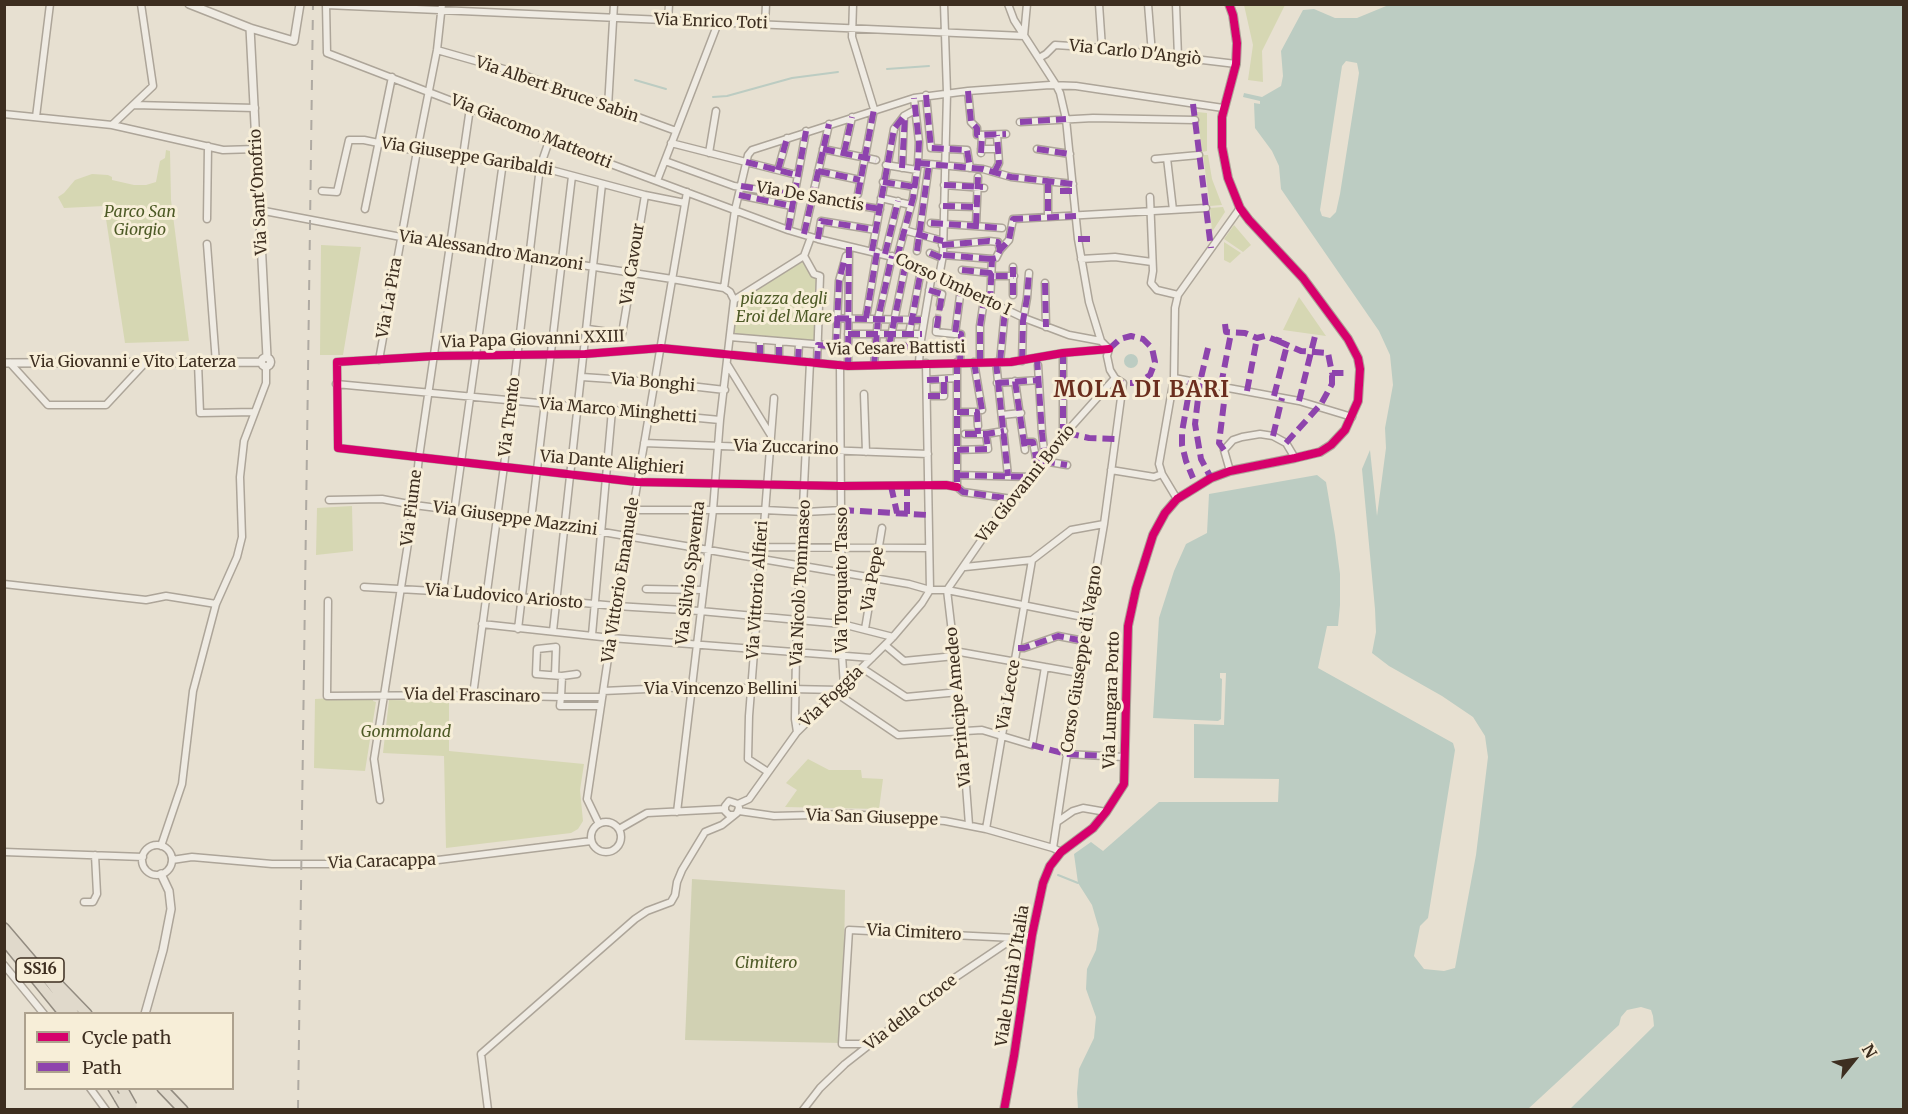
<!DOCTYPE html>
<html>
<head>
<meta charset="utf-8">
<style>
  body { margin:0 }
  #map { position:relative; width:1908px; height:1114px; overflow:hidden; background:#e7e0d1; font-family:Merriweather,serif }
  canvas { display:block }
  .frame { position:absolute; inset:0; border:6px solid #3d2e20; pointer-events:none }
  .legend { position:absolute; left:24px; top:1012px; width:210px; height:78px; box-sizing:border-box; background:#f7eed8; border:2px solid #ada18e; margin:0; padding:8px 10px; list-style:none; font-size:18px; color:#3d2e20 }
  .legend li { display:flex; align-items:center; gap:12px; height:30px }
  .legend b { width:30px; border:2px solid #ada18e }
  .north { position:absolute; left:1824px; top:1030px; width:60px; height:60px; -webkit-text-stroke:4px #f7eed8; paint-order:stroke; rotate:60deg; font-size:16px; font-weight:700; line-height:24px; text-align:center; color:#3d2e20 }
  .north::after { content:''; display:block; margin:auto; width:21px; height:27px; background:#3d2e20; clip-path:polygon(50% 0,100% 100%,50% 72%,0 100%) }
</style>
</head>
<body>
<div id="map">
<canvas width="1908" height="1114"></canvas>
<div class="frame"></div>
<ul class="legend">
<li><b style="height:8px;background:#d6006c"></b>Cycle path</li>
<li><b style="height:8px;background:#8e44ad"></b>Path</li>
</ul>
<div class="north">N</div>
</div>
<script>
const ctx = document.querySelector('canvas').getContext('2d');
ctx.lineJoin = 'round';
function fill(path, color) {
  ctx.fillStyle = color;
  ctx.fill(path, 'evenodd');
}
function poly(rows) {
  const path = new Path2D();
  for (const r of rows) {
    if (r.length === 3) {
      path.moveTo(r[0] + r[2], r[1]);
      path.arc(r[0], r[1], r[2], 0, 2 * Math.PI);
      continue;
    }
    path.moveTo(r[0], r[1]);
    for (let i = 2; i < r.length; i += 2) path.lineTo(r[i], r[i + 1]);
  }
  return path;
}
function stroke(path, color, width, dash) {
  ctx.strokeStyle = color;
  ctx.lineWidth = width;
  ctx.lineCap = dash ? 'butt' : 'round';
  ctx.setLineDash(dash || []);
  ctx.stroke(path);
}
function label(font, color, halo, rows, align = 'center') {
  ctx.font = font + ' Merriweather,serif';
  ctx.lineWidth = 6;
  ctx.setLineDash([]);
  ctx.textBaseline = 'middle';
  ctx.strokeStyle = halo;
  ctx.fillStyle = color;
  for (const [text, x, y, turn = 0] of rows) {
    ctx.save();
    ctx.translate(x, y);
    ctx.rotate((+turn || 0) * Math.PI / 180);
    ctx.textAlign = isNaN(turn) ? turn : align;
    if (halo) ctx.strokeText(text, 0, 0);
    ctx.fillText(text, 0, 0);
    ctx.restore();
  }
}
fill(poly([
  [1244,5,1285,5,1262,51,1263,82,1248,80,1253,45],
  [1197,112,1207,113,1207,151,1202,152],
  [166,150,170,151,171,200,189,341,125,343,104,206,64,208,58,197,64,193,75,180,92,174,108,175,112,177,112,180,134,185,146,185,156,182,160,161,165,158],
  [1203,155,1208,155,1212,179,1222,205,1210,206],
  [1223,207,1225,212,1212,232,1210,208],
  [1234,225,1251,245,1243,252,1224,239],
  [1224,242,1241,253,1230,263,1224,260],
  [321,245,361,247,343,355,320,355],
  [804,258,819,277,816,345,737,337,732,332,735,301],
  [1299,297,1326,336,1283,330],
  [352,506,353,551,316,555,317,508],
  [373,696,373,701,376,702,365,771,314,768,315,699],
  [389,700,449,701,449,751,584,764,580,790,583,821,578,829,571,833,446,848,444,756,383,753],
  [808,759,829,770,861,770,862,778,883,779,879,809,785,807,797,790,786,783]
]), '#d6d7b3');
fill(poly([
  [692,879,845,890,843,1043,685,1040]
]), '#d1d1b3');
fill(poly([
  [1391,4,1903,5,1903,1109,1570,1109,1654,1026,1653,1016,1651,1010,1641,1007,1627,1010,1621,1017,1619,1025,1528,1109,1078,1109,1077,1093,1079,1069,1094,1038,1096,1017,1086,989,1087,969,1096,950,1099,929,1092,905,1078,883,1074,854,1091,842,1103,851,1159,802,1278,802,1279,779,1194,778,1194,724,1224,725,1226,673,1220,673,1220,678,1222,679,1221,719,1218,721,1153,718,1159,618,1174,571,1186,544,1207,533,1209,494,1317,475,1326,482,1335,535,1340,574,1340,605,1338,626,1327,626,1318,668,1453,743,1455,750,1428,918,1420,926,1414,956,1424,969,1444,971,1455,968,1476,855,1488,757,1485,736,1473,717,1442,696,1389,666,1372,653,1376,632,1375,609,1362,469,1370,450,1377,516,1386,448,1385,428,1393,385,1390,355,1379,331,1281,189,1279,166,1272,151,1255,128,1254,103,1260,104,1260,101,1243,97,1244,93,1262,97,1281,86,1283,76,1281,51,1303,10,1314,9,1335,18,1357,18],
  [1346,61,1357,63,1359,73,1340,194,1336,212,1330,218,1322,216,1320,210,1342,66],
  [1131,361,7]
]), '#bcccc2');
stroke(poly([
  [887,69,929,66],
  [635,80,666,89],
  [713,97,727,96,792,78,838,72],
  [1058,875,1078,883]
]), '#bcccc2', 2);
stroke(poly([
  [937,320,940,305]
]), '#c5bcae', 6, [6, 3]);
const minor = poly([
  [326,4,327,53,470,108,549,141,788,230,818,239,897,258,1024,318,1069,335,1101,341],
  [853,4,852,37,874,109,858,194],
  [1008,4,1014,20,1056,85,1060,93,1066,119,1078,239,1089,302,1101,341,1109,349],
  [1099,4,1102,48],
  [1148,4,1152,54],
  [1176,4,1178,57],
  [326,5,1024,36],
  [668,21,669,4],
  [765,24,766,4],
  [1024,36,1027,4],
  [437,50,518,73,676,131],
  [1039,58,1046,54,1055,45,1102,48,1236,64],
  [968,91,971,122,977,128,977,135,1006,134],
  [926,95,931,148,967,150,970,168],
  [134,105,255,108],
  [608,107,614,4],
  [4,114,112,125,223,150,257,149],
  [36,117,50,4],
  [1020,122,1093,118,1195,120],
  [112,125,153,86,141,4],
  [671,143,797,175],
  [823,149,876,160],
  [981,149,998,149],
  [1037,149,1070,154],
  [709,153,716,111],
  [844,153,852,117],
  [981,153,982,135],
  [1167,158,1173,210],
  [1155,159,1199,155],
  [665,161,734,186,880,209],
  [918,163,983,169,1011,177,1073,184],
  [886,165,917,170],
  [902,168,904,116,915,110],
  [778,170,787,138],
  [818,171,860,180],
  [995,171,999,163,997,135],
  [657,181,718,23],
  [1048,181,1048,217],
  [883,182,915,187],
  [944,185,984,188],
  [322,191,337,192,349,140,364,140,417,151,540,167,645,195,685,203],
  [739,195,792,206],
  [1150,197,1153,271,1151,283,1157,290,1178,295],
  [881,198,911,205],
  [943,206,976,207],
  [365,209,392,77],
  [259,210,401,237,672,279,724,288,730,292,734,300,720,420,713,510,677,812],
  [207,219,208,146],
  [931,223,1002,228],
  [976,225,978,177],
  [788,230,806,131],
  [904,230,943,241],
  [804,234,829,124],
  [818,239,821,221,876,230],
  [207,244,216,363],
  [942,245,989,241,998,242,1000,250],
  [872,251,894,129,904,116],
  [917,251,929,164],
  [930,253,942,258],
  [885,254,898,201],
  [943,255,992,259],
  [804,256,814,274,820,276,817,363],
  [897,258,913,198,918,163,919,142,914,98],
  [1081,259,1115,257,1152,262],
  [962,270,990,273,991,276,1014,276],
  [939,277,943,255,947,93,944,4],
  [1045,283,1046,327],
  [724,288,735,210,748,155,752,150,914,98,968,91,1050,85,1076,86,1223,108],
  [929,290,942,294,940,305],
  [1013,295,1013,267],
  [734,300,804,256,811,237],
  [990,303,992,259,996,258,1000,250,1009,240,1013,219,1206,208],
  [819,318,924,320],
  [866,318,877,252],
  [937,320,936,332,955,334],
  [588,329,622,334,645,195],
  [848,334,922,334],
  [909,334,921,270],
  [730,337,849,347],
  [836,346,839,281,846,256],
  [889,346,906,262],
  [874,347,920,346],
  [760,357,760,340],
  [779,359,779,342],
  [379,360,417,151,437,50,442,4],
  [798,361,799,344],
  [1022,361,1023,321,1027,298,1029,273],
  [960,362,961,334,955,334,961,288],
  [974,362,982,410],
  [980,362,980,326,984,300],
  [996,362,1008,476],
  [1000,362,1005,310],
  [10,363,48,405,106,405,145,363],
  [198,363,200,413,255,412],
  [727,364,770,434],
  [919,364,920,346,932,274],
  [840,365,842,655,844,686],
  [874,365,878,319,892,256],
  [1038,365,1042,433,1045,459],
  [848,366,849,247],
  [582,377,655,382,725,390],
  [1174,378,1299,401,1352,417],
  [927,380,957,378],
  [1015,381,1025,450],
  [997,383,1039,380],
  [336,384,720,420],
  [864,394,866,452],
  [928,396,944,396,944,379],
  [957,412,977,412,978,426],
  [1002,415,1021,413],
  [965,434,986,434,1004,431],
  [1063,436,1063,353],
  [1025,442,1033,442,1038,468],
  [644,443,928,454],
  [957,450,988,449,986,434],
  [1043,461,1067,465],
  [1111,470,1154,477,1162,474],
  [1230,471,1224,450,1233,440,1242,437,1260,434,1273,436,1286,443,1295,458],
  [957,475,1031,477],
  [957,487,946,485,842,486,637,482,338,448,337,362,435,356,585,354,661,348,848,366,1011,362,1063,353,1109,349],
  [957,487,957,362],
  [957,487,963,492,1012,499],
  [1177,499,1162,474,1159,464,1174,378,1175,308,1178,295,1240,208],
  [329,500,382,499,414,505,532,520,909,584,930,590,947,590,1088,618],
  [633,510,764,510,805,512,842,510],
  [761,547,928,548],
  [965,567,1032,560,1071,530,1104,524],
  [4,584,146,600,166,596,216,604],
  [364,587,486,594,616,606,700,611,842,624,893,637],
  [646,589,702,590],
  [947,590,996,519,1063,436,1115,378],
  [947,590,959,692,969,825],
  [443,591,503,162],
  [328,601,327,696,473,695,561,697,562,676],
  [482,624,611,638,872,658],
  [518,629,572,176],
  [865,629,882,528],
  [553,631,602,184],
  [592,635,612,410],
  [885,645,904,661,955,656],
  [1018,648,1024,648,1058,636,1084,641],
  [954,651,1079,673],
  [862,668,906,697,959,692],
  [555,675,556,647,537,649,536,674,562,676,577,674],
  [603,691,691,687,840,690],
  [836,693,898,735,982,730,1032,745,1045,667],
  [473,695,504,466,540,167,549,141],
  [600,706,560,706,561,697,602,697],
  [797,732,795,719,796,652,810,362],
  [1066,754,1124,757],
  [768,772,748,759,749,716,774,398],
  [380,800,374,759,414,505,419,457,470,108],
  [738,804,749,799,797,732,893,637,922,603,930,590,926,363],
  [739,811,774,816,849,814,945,821,986,829,1053,848,1061,852],
  [606,837,15],
  [1057,822,1073,811,1083,808,1106,812],
  [599,824,587,799,611,638,687,192],
  [619,829,647,813,725,809],
  [986,829,1032,560],
  [157,860,15],
  [161,846,182,784,193,691,216,604,237,557,242,537,240,477,244,441,266,383,266,367],
  [1053,848,1084,641,1104,524,1123,383,1115,378,1110,370,1107,356,1109,349],
  [4,852,143,857],
  [172,860,192,857,272,864,406,864,591,841],
  [84,902,93,902,97,894,95,855],
  [4,965,44,1014],
  [871,1044,842,1044,849,930,1014,938],
  [90,1088,106,1110],
  [488,1110,481,1054,635,919,647,911,671,902,675,895,677,882,682,870,705,832,722,825,737,813,739,808,738,804,729,801,725,806,725,811,729,815,733,815],
  [803,1110,820,1088,845,1064,956,977,1014,938,1032,935]
]);
const tertiary = poly([
  [189,4,250,28,294,41,300,4],
  [250,28,267,357],
  [266,362,4.5],
  [4,363,261,362],
  [145,1014,163,950,171,909,169,891,161,874],
  [1004,1110,1014,1056,1032,935,1043,883,1050,866,1061,852,1093,828,1106,812,1124,784,1128,626,1136,589,1153,535,1165,513,1177,499,1211,478,1230,471,1295,458,1320,452,1331,445,1345,430,1358,401,1360,369,1358,358,1348,339,1303,278,1249,220,1240,208,1228,178,1222,147,1222,117,1236,64,1237,43,1233,15,1229,4]
]);
const trunk = poly([
  [4,928,51,983,74,1014],
  [4,940,64,1014],
  [57,983,87,1014],
  [113,1088,119,1098],
  [162,1088,183,1110]
]);
stroke(minor, '#ada599', 9);
stroke(tertiary, '#ada599', 10);
stroke(trunk, '#928b80', 12);
stroke(minor, '#efebe3', 6);
stroke(tertiary, '#efebe3', 7);
stroke(trunk, '#e0d9cb', 9);
stroke(poly([
  [298,1110,313,4]
]), '#afaaa2', 2, [10, 10]);
const trunkBridge = poly([
  [122,1088,132,1106],
  [119,1098,126,1110]
]);
stroke(trunkBridge, '#928b80', 12, []);
stroke(trunkBridge, '#e0d9cb', 9);
stroke(poly([
  [968,91,971,122,977,128,977,135,1006,134],
  [926,95,931,148,967,150,970,168],
  [1193,104,1211,248],
  [1020,122,1066,119],
  [823,149,876,160],
  [1037,149,1070,154],
  [844,153,852,117],
  [981,153,982,135],
  [746,162,797,175],
  [918,163,983,169,1011,177,1073,184],
  [902,168,905,115],
  [778,170,787,138],
  [818,171,860,180],
  [995,171,999,163,997,135],
  [1048,181,1048,217],
  [883,182,915,187],
  [944,185,983,187],
  [741,186,880,209],
  [1060,191,1073,191],
  [858,194,874,109],
  [739,195,792,206],
  [943,206,976,207],
  [931,223,1002,228],
  [976,225,978,177],
  [788,230,806,131],
  [804,234,829,124],
  [916,234,943,241],
  [818,239,821,221,876,230],
  [1078,239,1095,239],
  [942,245,989,241,998,242,1000,250],
  [872,251,894,129,904,116],
  [917,251,929,164],
  [930,253,942,258],
  [885,254,898,201],
  [943,255,992,259],
  [897,258,913,198,918,163,919,142,914,98],
  [962,270,990,273,991,276,1014,276],
  [1045,283,1046,327],
  [929,290,942,294,936,332],
  [1013,295,1013,267],
  [990,303,992,259,996,258,1000,250,1009,240,1013,219,1076,216],
  [819,318,924,320],
  [866,318,877,252],
  [1225,324,1226,332,1245,333,1257,338,1265,336,1278,341,1280,335],
  [911,325,921,270],
  [848,334,922,334],
  [1278,341,1301,351,1328,353,1332,373,1344,373],
  [836,346,839,281,844,261],
  [883,346,920,346],
  [889,346,906,262],
  [1208,348,1200,382,1195,424,1201,459,1211,478],
  [1109,349,1120,339,1131,336,1143,339,1152,348,1155,362,1150,375,1138,383,1123,383],
  [760,357,760,340],
  [1037,358,1042,433,1045,459],
  [779,359,779,342],
  [798,361,799,344],
  [1022,361,1023,321,1027,298,1029,273],
  [957,362,957,487,963,492,1012,499],
  [960,362,961,334,955,334,961,288],
  [974,362,982,410],
  [980,362,980,326,984,300],
  [996,362,1008,476],
  [1000,362,1005,310],
  [817,363,818,345,842,347],
  [874,365,878,319,892,256],
  [848,366,849,247],
  [927,380,948,379],
  [1015,381,1025,450],
  [1191,381,1182,432,1182,445,1186,461,1193,478],
  [997,383,1039,380],
  [1221,385,1231,333],
  [1247,391,1257,338],
  [928,396,944,396,944,379],
  [1274,396,1287,345],
  [1299,401,1315,336],
  [957,412,977,412,978,434],
  [1067,433,1089,438,1115,439],
  [965,434,986,434,1004,431],
  [1063,436,1063,353],
  [1273,436,1282,398],
  [1025,442,1033,442,1038,468],
  [1286,443,1321,404,1332,384,1332,373],
  [957,450,988,449,986,434],
  [1224,450,1219,443,1226,386],
  [1043,461,1067,465],
  [957,475,1031,477],
  [891,486,897,513],
  [842,510,928,515],
  [907,514,907,486],
  [1018,648,1024,648,1058,636,1084,641],
  [1032,745,1066,754,1124,757]
]), '#8e44ad', 6, [12, 6]);
stroke(poly([
  [957,487,946,485,842,486,637,482,338,448,337,362,435,356,585,354,661,348,848,366,1011,362,1063,353,1109,349],
  [1004,1110,1014,1056,1032,935,1043,883,1050,866,1061,852,1093,828,1106,812,1124,784,1128,626,1136,589,1153,535,1165,513,1177,499,1211,478,1230,471,1295,458,1320,452,1331,445,1345,430,1358,401,1360,369,1358,358,1348,339,1303,278,1249,220,1240,208,1228,178,1222,147,1222,117,1236,64,1237,43,1233,15,1229,4]
]), '#d6006c', 8);
for (const [x, y, w] of [
  [40,970,48]
]) {
  const box = new Path2D();
  box.roundRect(x - w / 2, y - 12, w, 24, 4.5);
  ctx.fillStyle = '#f7eed8';
  ctx.fill(box);
  stroke(box, '#3d2e20', 1.5);
}
label('bold 15px', '#3d2e20', null, [
  ["SS16",40,970]
]);
label('16px', '#3d2e20', '#f7eed8', [
  ["Via Enrico Toti",711,22,2],
  ["Via Carlo D'Angiò",1135,53,6],
  ["Via Albert Bruce Sabin",557,90,19],
  ["Via Giacomo Matteotti",531,132,22],
  ["Via Giuseppe Garibaldi",467,157,9],
  ["Via Sant'Onofrio",259,192,-93],
  ["Via De Sanctis",810,197,10],
  ["Via Alessandro Manzoni",491,251,9],
  ["Via Cavour",633,264,-81],
  ["Corso Umberto I",953,285,25],
  ["Via La Pira",390,298,-80],
  ["Via Papa Giovanni XXIII",533,340,-2],
  ["Via Cesare Battisti",896,349,-1],
  ["Via Giovanni e Vito Laterza",133,362],
  ["Via Bonghi",653,383,5],
  ["Via Marco Minghetti",618,411,5],
  ["Via Trento",510,417,-83],
  ["Via Zuccarino",786,448,2],
  ["Via Dante Alighieri",612,463,5],
  ["Via Giovanni Bovio",1026,484,-51],
  ["Via Fiume",412,508,-83],
  ["Via Giuseppe Mazzini",515,519,8],
  ["Via Silvio Spaventa",691,573,-83],
  ["Via Pepe",873,579,-80],
  ["Via Vittorio Emanuele",621,580,-81],
  ["Via Torquato Tasso",842,580,-90],
  ["Via Nicolò Tommaseo",801,583,-87],
  ["Via Vittorio Alfieri",758,590,-86],
  ["Via Ludovico Ariosto",504,597,5],
  ["Corso Giuseppe di Vagno",1082,659,-81],
  ["Via Vincenzo Bellini",721,689],
  ["Via Lecce",1009,695,-80],
  ["Via del Frascinaro",472,696,1],
  ["Via Foggia",832,697,-44],
  ["Via Lungara Porto",1112,700,-88],
  ["Via Principe Amedeo",959,707,-95],
  ["Via San Giuseppe",872,818,2],
  ["Via Caracappa",382,862,-2],
  ["Via Cimitero",914,933,3],
  ["Viale Unità D'Italia",1013,976,-81],
  ["Via della Croce",911,1013,-38]
]);
label('italic 16px', '#4d5a26', '#f7eed8', [
  ["Parco San",140,212],
  ["Giorgio",140,230],
  ["piazza degli",784,299],
  ["Eroi del Mare",784,317],
  ["Gommoland",406,732],
  ["Cimitero",766,963]
]);
ctx.letterSpacing = '1.5px';
label('bold 22px', '#6b2e1e', '#f7eed8', [
  ["MOLA DI BARI",1142,391]
]);
ctx.letterSpacing = '0px';
</script>
</body>
</html>
